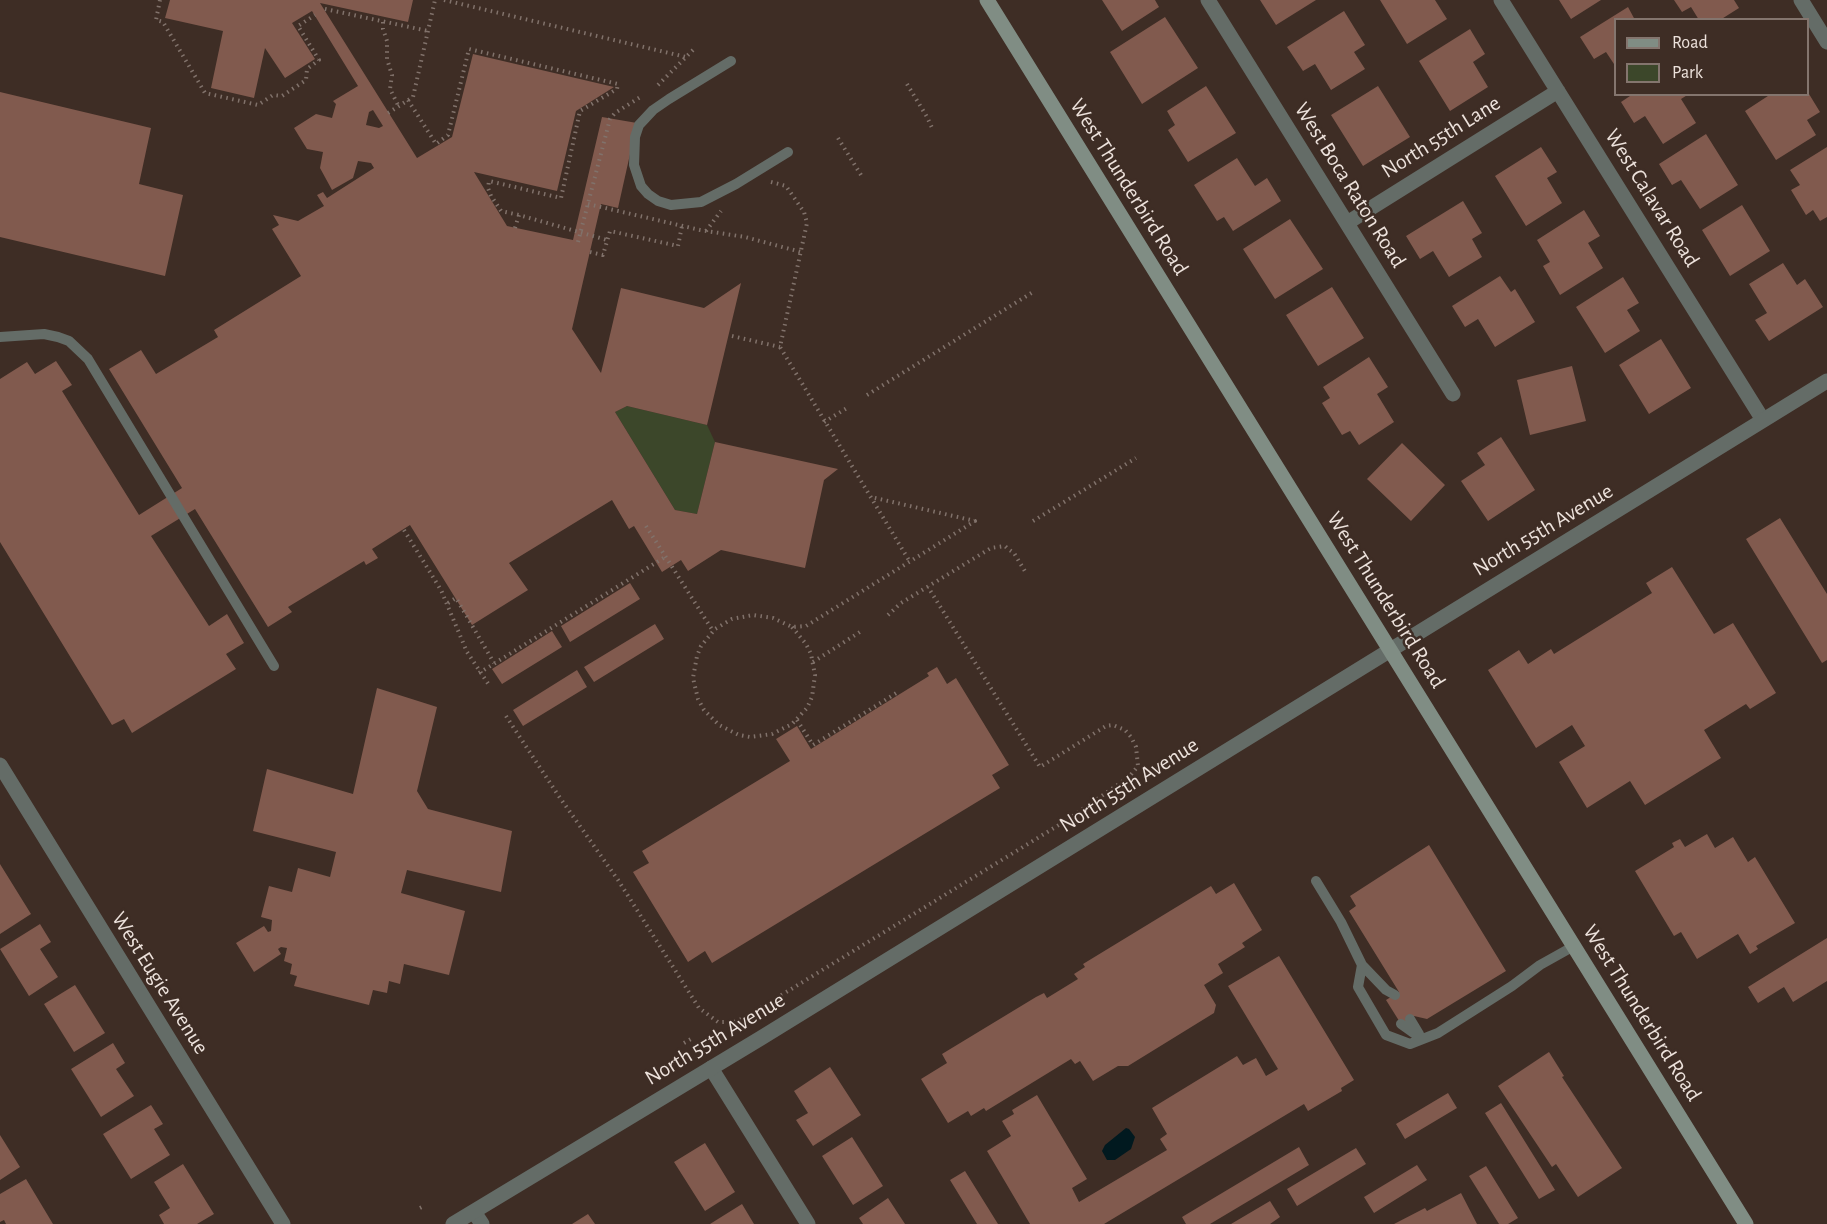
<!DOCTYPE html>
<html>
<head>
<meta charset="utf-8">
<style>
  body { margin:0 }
  #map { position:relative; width:1827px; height:1224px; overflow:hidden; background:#3e2d25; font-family:"Alegreya Sans",sans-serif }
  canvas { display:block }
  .legend { position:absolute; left:1614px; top:18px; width:195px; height:78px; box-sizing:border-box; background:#3e2d25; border:2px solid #84756e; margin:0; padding:8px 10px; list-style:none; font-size:18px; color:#ede2dc }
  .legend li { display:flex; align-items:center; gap:12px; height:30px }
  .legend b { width:30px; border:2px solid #84756e }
</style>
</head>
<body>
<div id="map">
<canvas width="1827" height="1224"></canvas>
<ul class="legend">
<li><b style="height:8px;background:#808d84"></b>Road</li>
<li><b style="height:16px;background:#3c472a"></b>Park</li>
</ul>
</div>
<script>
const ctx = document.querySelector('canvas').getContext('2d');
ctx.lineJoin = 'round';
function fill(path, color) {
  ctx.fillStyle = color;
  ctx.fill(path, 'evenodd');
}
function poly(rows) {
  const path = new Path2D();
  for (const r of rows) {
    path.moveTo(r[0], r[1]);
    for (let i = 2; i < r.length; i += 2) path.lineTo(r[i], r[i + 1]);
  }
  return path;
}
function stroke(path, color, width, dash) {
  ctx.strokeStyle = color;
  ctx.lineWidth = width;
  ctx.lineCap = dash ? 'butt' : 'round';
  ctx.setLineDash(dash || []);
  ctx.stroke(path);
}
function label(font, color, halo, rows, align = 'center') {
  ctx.font = font + ' "Alegreya Sans",sans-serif';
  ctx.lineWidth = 5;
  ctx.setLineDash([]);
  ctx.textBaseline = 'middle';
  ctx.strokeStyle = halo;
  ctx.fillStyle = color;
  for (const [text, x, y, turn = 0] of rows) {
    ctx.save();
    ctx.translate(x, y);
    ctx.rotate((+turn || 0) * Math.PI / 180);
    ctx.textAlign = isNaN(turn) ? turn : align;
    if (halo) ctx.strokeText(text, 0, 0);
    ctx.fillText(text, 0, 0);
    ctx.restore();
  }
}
fill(poly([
  [627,406,707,425,715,442,697,514,675,510,615,412]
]), '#3c472a');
fill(poly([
  [1126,1128,1129,1129,1135,1137,1131,1149,1115,1160,1107,1160,1102,1151,1105,1145]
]), '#01191f');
fill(poly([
  [170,0,413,0,408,22,320,3,417,158,452,137,473,54,614,87,576,111,557,191,474,172,507,226,573,240,602,117,637,123,618,208,601,204,572,329,601,373,621,288,704,308,741,283,707,425,627,406,615,412,675,510,697,514,715,442,838,469,824,480,805,568,721,550,688,571,681,560,662,572,634,526,629,529,612,500,509,563,528,590,472,625,410,525,372,549,378,558,366,565,364,561,288,607,292,612,268,627,195,509,151,536,209,626,227,614,244,643,226,654,236,669,132,733,124,719,112,725,0,542,0,379,27,362,35,374,56,361,72,385,62,391,139,515,182,488,109,369,141,350,156,374,218,337,214,330,301,276,272,229,279,225,273,215,298,221,324,206,317,195,323,192,327,198,374,168,371,163,358,161,353,178,332,190,320,168,323,152,307,149,294,128,316,114,332,118,336,104,333,101,358,86,312,11,292,23,315,59,285,78,265,48,254,98,211,88,223,31,165,18],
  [373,110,383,126,379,128,366,125,369,112],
  [1102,0,1155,0,1159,7,1122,31],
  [1260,0,1316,0,1276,25],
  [1380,0,1435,0,1447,19,1407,44],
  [1559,0,1601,0,1571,19],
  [1674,0,1734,0,1739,8,1720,20,1699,20,1691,7,1682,12],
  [1628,7,1635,20,1616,20,1616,67,1606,52,1594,59,1580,37],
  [1344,11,1365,45,1354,52,1365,69,1331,90,1315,64,1303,71,1287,47],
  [1165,17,1198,68,1142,104,1110,52],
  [1470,29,1485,54,1473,62,1488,87,1450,111,1419,61],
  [1206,86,1236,133,1188,162,1168,130,1175,125,1167,111],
  [1378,86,1410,137,1363,166,1331,115],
  [0,92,151,128,139,184,183,195,165,276,0,237],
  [1633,94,1689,94,1681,99,1696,123,1663,144,1645,116,1634,123,1621,102],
  [1771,94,1809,94,1820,112,1807,120,1816,135,1776,160,1745,111],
  [1706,134,1738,185,1700,209,1681,180,1672,185,1659,164],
  [1541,147,1557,172,1547,178,1562,203,1526,226,1495,176],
  [1827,147,1827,217,1820,221,1813,210,1806,215,1791,190,1800,185,1790,170],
  [1237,158,1255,186,1267,178,1281,201,1233,231,1224,217,1217,221,1194,185],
  [1463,201,1482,233,1472,239,1482,257,1449,277,1433,251,1420,259,1406,236],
  [1742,205,1770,251,1730,276,1702,230],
  [1584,210,1600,236,1588,243,1603,268,1560,295,1543,266,1550,262,1537,240],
  [1290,219,1323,269,1275,299,1243,249],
  [1783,263,1797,285,1805,279,1823,307,1769,341,1755,320,1767,313,1749,284],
  [1500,276,1511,292,1515,289,1535,322,1495,347,1478,319,1465,327,1452,306],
  [1623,277,1639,303,1627,310,1640,331,1605,353,1576,307],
  [1332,287,1364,338,1318,366,1286,315],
  [1661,339,1691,388,1649,414,1619,365],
  [1369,357,1388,387,1377,394,1394,422,1359,445,1350,431,1342,435,1322,403,1330,398,1323,387],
  [1572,366,1586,421,1530,435,1517,380],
  [1501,437,1535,490,1488,521,1461,481,1485,465,1477,453],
  [1402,443,1445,485,1411,521,1367,479],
  [1780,518,1827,594,1827,660,1822,663,1746,539],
  [1672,567,1714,634,1733,623,1776,693,1750,709,1746,704,1704,730,1721,758,1645,805,1630,781,1587,808,1559,762,1585,746,1572,725,1536,748,1488,670,1519,650,1528,664,1551,649,1554,654,1652,593,1646,583],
  [630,583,640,599,570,642,561,626],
  [655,624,664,639,594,682,584,667],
  [552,631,562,647,502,684,492,669],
  [937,667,947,684,956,678,1009,765,992,775,1000,788,712,963,705,951,688,962,633,872,649,863,642,851,790,761,776,739,797,726,811,749,929,676,927,673],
  [577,670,587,687,523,726,513,710],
  [377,688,437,707,417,791,428,809,512,831,501,892,407,870,401,893,465,911,449,975,404,964,400,984,389,981,387,993,373,990,369,1005,294,986,297,976,290,974,292,964,284,961,287,948,281,947,278,949,281,954,254,972,236,943,264,926,268,932,271,931,272,920,261,917,269,886,292,892,298,868,330,877,336,852,253,831,267,769,353,794],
  [1707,834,1715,848,1733,837,1748,862,1755,857,1795,923,1756,946,1758,949,1750,954,1738,934,1697,959,1681,932,1674,936,1635,871,1674,847,1672,843,1680,839,1685,847],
  [1429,845,1506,971,1427,1019,1414,1016,1401,1024,1386,1000,1399,992,1349,911,1356,906,1350,896],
  [0,864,31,914,0,934],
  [1234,883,1262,930,1242,943,1245,947,1218,964,1223,973,1204,985,1216,1005,1214,1013,1128,1066,1118,1066,1093,1081,1080,1061,1075,1064,1071,1059,986,1111,984,1108,971,1116,968,1111,948,1123,921,1079,947,1063,942,1054,1036,997,1044,993,1047,998,1078,979,1074,974,1085,967,1083,964,1211,886,1216,894],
  [40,924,51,942,40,949,58,977,29,996,0,949],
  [1827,938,1827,981,1793,1002,1784,987,1758,1003,1748,987],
  [1279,956,1354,1080,1341,1088,1342,1091,1308,1111,1304,1104,1104,1224,1030,1224,987,1151,1011,1136,1002,1121,1014,1114,1012,1110,1037,1095,1087,1179,1072,1188,1079,1202,1167,1150,1160,1139,1167,1134,1152,1108,1237,1056,1243,1065,1256,1058,1266,1076,1278,1069,1228,986],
  [75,985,105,1033,74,1052,44,1004],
  [113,1043,125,1063,116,1069,134,1096,101,1117,71,1069],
  [1549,1052,1564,1076,1562,1077,1622,1168,1578,1197,1556,1164,1552,1167,1498,1086],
  [830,1067,861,1115,813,1146,796,1120,808,1113,794,1091],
  [1448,1093,1457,1108,1405,1139,1396,1124],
  [1501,1103,1555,1190,1539,1199,1485,1113],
  [151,1105,163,1124,154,1129,170,1155,131,1179,103,1134],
  [0,1135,20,1167,0,1180],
  [852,1137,883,1186,853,1205,822,1156],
  [705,1143,735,1192,705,1211,674,1162],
  [1299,1147,1309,1165,1210,1224,1186,1224,1182,1217],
  [1356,1148,1366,1164,1297,1206,1287,1189],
  [183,1164,214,1214,197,1224,164,1224,159,1215,170,1208,154,1182],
  [1417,1165,1427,1180,1374,1213,1364,1197],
  [1486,1166,1518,1218,1508,1224,1499,1224,1469,1176],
  [965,1171,998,1224,977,1224,950,1180],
  [26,1179,53,1224,6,1224,4,1220,0,1222,0,1194],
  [1461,1193,1477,1224,1394,1224,1425,1208,1427,1211],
  [888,1198,905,1224,863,1224,859,1218],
  [1270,1201,1280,1217,1270,1224,1231,1224],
  [742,1204,754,1224,710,1224],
  [588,1214,595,1224,572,1224]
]), '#815a4e');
stroke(poly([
  [160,0,156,20,163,22,205,93,258,105,273,95,282,96,306,80,307,69,319,60,298,26,315,15],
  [444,0,686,57],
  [325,9,428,31],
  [383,22,383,29,387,41,387,59,392,75,390,89,399,107],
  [907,84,927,117,933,130],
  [658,85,694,49],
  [408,100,436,144,448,135,469,49,618,84,617,89,580,111,561,198,489,181,488,188,491,196,501,211,519,215],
  [388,113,413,97,435,0],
  [838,138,861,175],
  [771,182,786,186,804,212,807,223,780,347,910,562],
  [588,204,700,230,745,237,801,252],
  [515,228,519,215,607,240],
  [706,231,721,211],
  [578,242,610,119,615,113,642,96],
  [590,252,603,255,610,231,678,246,682,226],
  [732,336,780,347],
  [867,395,1033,292],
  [824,422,847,408],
  [1033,521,1136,458],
  [646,526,713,631],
  [404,530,441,590,467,652,489,685,488,687],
  [448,603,456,598,494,663],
  [888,615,901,603,991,548,1005,546,1008,549,1014,553,1026,573],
  [792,627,806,644,811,654,815,675,812,697,807,708,792,724,772,734,750,737,739,735,719,725,704,710,698,699,693,678,697,656,701,646,715,629,732,619,753,615,773,618,792,627,806,626,975,521,871,497],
  [813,662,863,630],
  [479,673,665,557],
  [506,716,558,795,618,880,699,1008,718,1022,734,1022,744,1018,1067,820,1129,777,1138,766,1136,747,1131,737,1125,730,1113,725,1106,726,1040,767,928,587],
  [797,720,813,745,898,692],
  [684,1043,691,1039],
  [420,1208,422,1207]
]), '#81726b', 4, [1.5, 4.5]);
stroke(poly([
  [731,61,669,99,653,110,639,125,635,137,634,165,641,186,648,194,658,201,671,205,701,202,736,184,788,152],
  [0,337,44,334,58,337,69,341,88,359,274,666],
  [1316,881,1341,922,1362,965,1358,987,1386,1035,1410,1044,1438,1033,1512,986,1540,965,1574,946],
  [1362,965,1386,990,1395,995],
  [1410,1019,1419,1034],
  [1401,1024,1422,1039]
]), '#646c67', 10);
stroke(poly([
  [1208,0,1453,394],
  [1501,0,1763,420],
  [1801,0,1827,42],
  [1347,223,1558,91],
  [711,1068,808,1224],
  [474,1212,482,1224]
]), '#646c67', 15);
stroke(poly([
  [0,765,283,1224],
  [453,1224,761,1038,1827,381]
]), '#646c67', 15);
stroke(poly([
  [987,0,1746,1224]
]), '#808d84', 15);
label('22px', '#ede2dc', '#3e2d25', [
  ["North 55th Lane",1441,137,-32],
  ["West Boca Raton Road",1350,185,58],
  ["West Thunderbird Road",1129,187,58],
  ["West Calavar Road",1652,198,58],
  ["North 55th Avenue",1543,530,-31],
  ["West Thunderbird Road",1386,600,58],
  ["North 55th Avenue",1129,785,-32],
  ["West Eugie Avenue",160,983,58],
  ["West Thunderbird Road",1642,1013,58],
  ["North 55th Avenue",715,1039,-31]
]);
</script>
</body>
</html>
